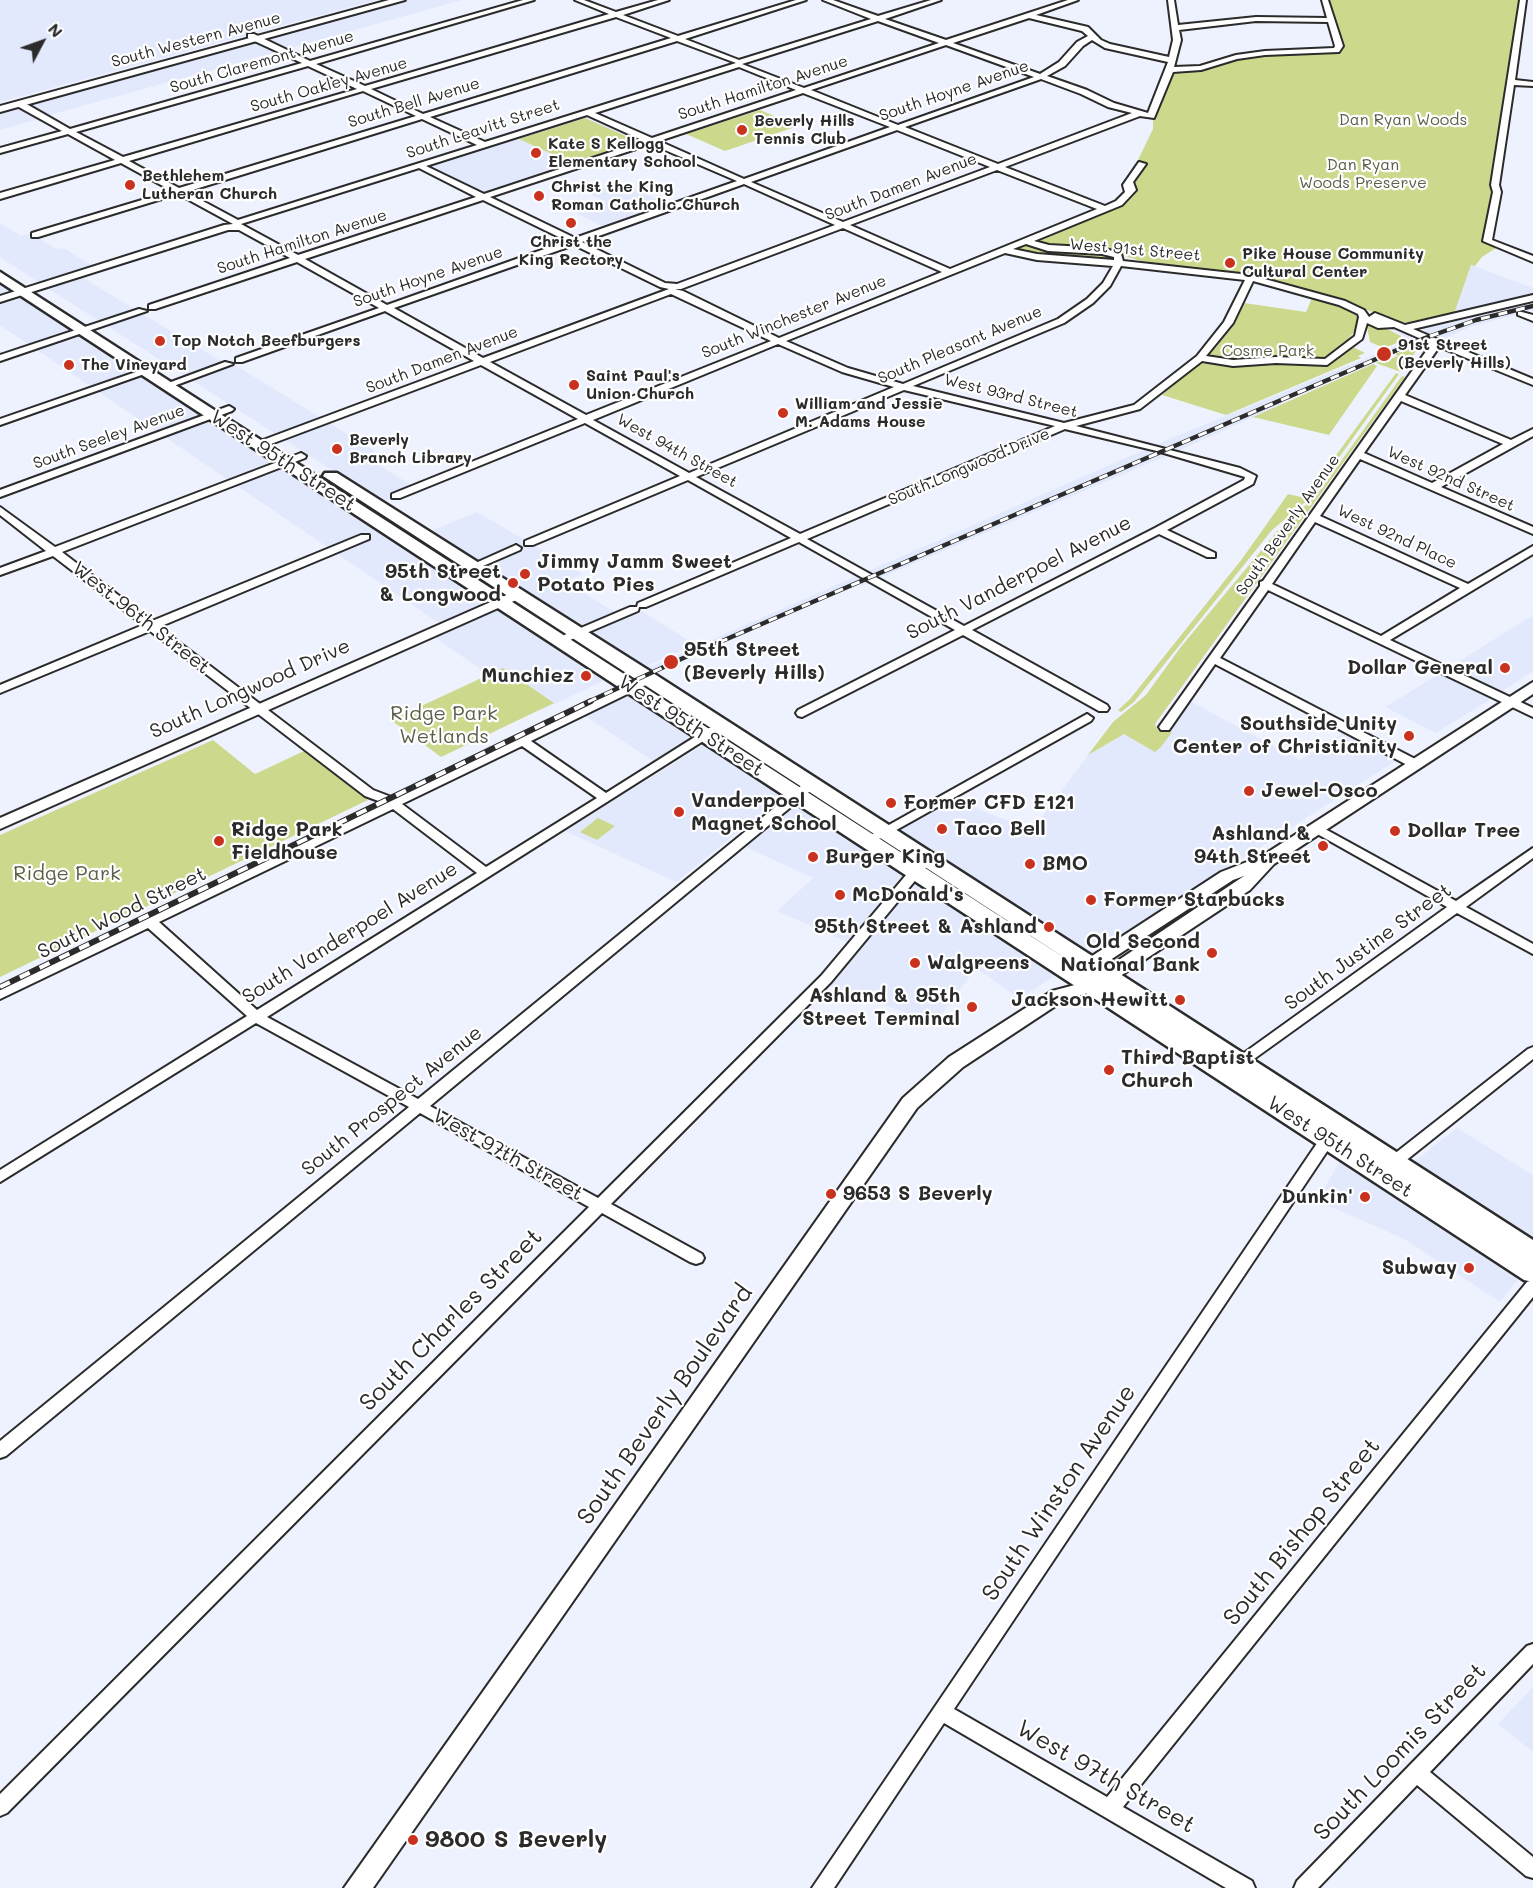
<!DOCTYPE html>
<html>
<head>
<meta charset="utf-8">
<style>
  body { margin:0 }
  #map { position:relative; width:1533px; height:1888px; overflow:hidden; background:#eef2fe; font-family:Mali,sans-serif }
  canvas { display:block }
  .north { position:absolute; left:12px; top:12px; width:60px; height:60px; -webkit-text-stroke:4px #fff; paint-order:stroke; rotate:49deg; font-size:16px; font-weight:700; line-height:24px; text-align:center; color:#2b2b2b }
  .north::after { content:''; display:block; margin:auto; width:21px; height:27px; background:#2b2b2b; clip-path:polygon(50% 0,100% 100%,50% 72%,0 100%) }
</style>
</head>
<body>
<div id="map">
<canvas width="1533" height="1888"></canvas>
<div class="north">N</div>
</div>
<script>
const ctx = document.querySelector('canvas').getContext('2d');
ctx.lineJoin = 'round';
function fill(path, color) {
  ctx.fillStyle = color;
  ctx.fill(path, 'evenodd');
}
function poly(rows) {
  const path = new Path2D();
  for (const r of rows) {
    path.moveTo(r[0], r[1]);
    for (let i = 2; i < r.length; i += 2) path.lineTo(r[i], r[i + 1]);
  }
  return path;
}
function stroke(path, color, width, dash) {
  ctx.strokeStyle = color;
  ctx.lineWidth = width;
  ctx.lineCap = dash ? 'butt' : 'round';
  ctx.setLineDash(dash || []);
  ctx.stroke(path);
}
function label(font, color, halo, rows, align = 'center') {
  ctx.font = font + ' Mali,sans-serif';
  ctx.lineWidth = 4.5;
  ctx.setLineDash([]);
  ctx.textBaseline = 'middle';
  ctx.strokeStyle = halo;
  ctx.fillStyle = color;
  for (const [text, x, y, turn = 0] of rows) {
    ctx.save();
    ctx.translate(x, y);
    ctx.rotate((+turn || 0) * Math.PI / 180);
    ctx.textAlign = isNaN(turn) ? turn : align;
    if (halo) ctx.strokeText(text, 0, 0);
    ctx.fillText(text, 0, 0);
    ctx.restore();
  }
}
fill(poly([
  [0,0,376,0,0,102],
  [406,0,462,0,287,49,264,39],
  [257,41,280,51,46,116,26,104],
  [16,106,39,119,0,130,0,111],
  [585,115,644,141,484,194,425,165],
  [620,182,669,205,606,228,576,213,607,202,588,193],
  [0,223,21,236,31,233,56,249,64,248,94,267,41,284,0,257],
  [1471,265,1533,288,1533,295,1454,314],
  [80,276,219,360,235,365,375,451,364,456,416,488,382,502,46,287],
  [0,280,609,678,540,711,433,636,448,629,0,325],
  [1533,300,1533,310,1470,327,1439,341,1426,335,1421,329],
  [1387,328,1400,330,1425,342,1414,344,1278,403,1280,405,1178,451,861,586,858,584,658,671,660,673,654,676,428,532,477,512,583,574,567,582,614,612,632,605,696,645,648,665,650,667,1155,445,1400,344,1405,336],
  [1533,615,1533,671,1498,694,1447,669],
  [1439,674,1491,699,1436,733,1385,707],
  [629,691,696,734,653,761,582,714],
  [1188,700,1300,760,1345,732,1397,760,1090,956,893,830,955,794,978,809,1032,830,1088,755,1124,734,1161,747],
  [708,742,786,793,676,882,565,831],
  [797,801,1060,972,1020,999,976,968,935,1023,828,985,860,948,777,911,813,878,741,845],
  [1457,1128,1533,1175,1533,1237,1415,1161],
  [1340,1160,1520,1277,1500,1302,1404,1239,1318,1201],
  [1533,1687,1533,1752,1498,1724]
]), '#e3e9fd');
fill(poly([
  [1328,0,1520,0,1490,183,1493,194,1482,241,1496,248,1482,257,1475,266,1471,265,1454,314,1402,323,1324,294,1277,281,1208,269,1151,264,1098,248,1055,247,1037,242,1037,239,1112,209,1134,190,1133,181,1145,164,1137,162,1153,129,1153,121,1171,73,1201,70,1247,56,1285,53,1329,53,1340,51],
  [760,110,798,126,725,151,686,134],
  [585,118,637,141,572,163,519,139],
  [1028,244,1094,251,1114,258,1108,260,1050,256,1014,250],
  [1313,296,1357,312,1361,316,1355,331,1345,343,1365,353,1358,356,1361,358,1226,415,1162,395,1217,346,1244,303,1306,312],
  [1366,321,1372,326,1385,328,1401,336,1397,343,1384,348,1370,342],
  [1426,343,1419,347,1401,372,1376,363,1390,357,1393,358,1398,356,1395,354],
  [1373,364,1377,366,1329,435,1253,417],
  [1396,373,1399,374,1309,499,1272,530,1134,702,1121,712,1118,710,1130,699,1242,559,1288,494,1305,498],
  [1402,376,1405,377,1155,724,1158,730,1172,732,1161,747,1155,752,1124,734,1088,755,1113,722,1146,695,1180,648,1279,529,1316,496],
  [503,668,554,703,441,757,391,720],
  [213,740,255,774,304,751,368,800,0,977,0,835],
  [598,818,615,826,597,840,580,832]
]), '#ccd98c');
const street = poly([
  [523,0,534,0,316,64,365,86,609,14,575,0,584,0,616,12,658,0,669,0,623,15,678,36,796,0,806,0,685,39,739,60,871,19,823,0,833,0,878,16,931,0,941,0,885,19,946,40,1068,0,1078,0,1036,15,1088,27,1101,40,1110,44,1169,57,1173,40,1168,0,1174,0,1178,25,1256,17,1327,18,1322,0,1328,0,1343,46,1339,52,1265,55,1237,59,1201,70,1173,72,1154,118,1140,116,1005,167,1105,206,1116,201,1125,192,1123,185,1139,162,1146,164,1133,182,1136,190,1122,205,1034,241,1049,245,1103,248,1121,254,1123,261,1250,275,1345,301,1364,310,1369,317,1375,313,1405,325,1533,295,1533,301,1413,329,1533,379,1533,385,1437,346,1437,350,1405,395,1511,440,1533,429,1533,436,1441,487,1533,527,1533,534,1360,459,1320,516,1468,584,1533,546,1533,554,1390,640,1533,708,1533,717,1268,590,1220,658,1419,761,1421,764,1419,767,1411,767,1215,664,1169,730,1161,730,1159,727,1260,586,1260,582,1263,581,1427,350,1428,342,1394,327,1378,328,1367,323,1362,339,1327,365,1276,363,1233,366,1202,361,1140,409,1076,426,1240,468,1256,476,1253,484,1167,530,1215,553,1215,557,1207,557,1159,534,972,630,1107,705,1109,708,1107,711,1099,711,963,635,802,717,798,716,796,713,798,710,955,630,799,542,646,607,639,607,638,611,563,643,555,643,555,639,630,607,637,607,638,603,791,538,688,480,533,545,525,545,525,541,680,476,585,423,400,498,392,498,392,494,578,419,481,365,263,447,255,447,255,443,474,361,385,311,242,362,236,362,236,358,379,308,297,262,155,309,149,309,149,305,290,258,239,230,228,230,0,302,0,296,224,225,233,224,178,194,38,237,32,237,32,233,172,191,121,163,0,199,0,193,115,160,68,134,0,153,0,148,62,131,17,106,17,102,23,102,70,129,302,63,248,38,248,34,254,34,310,61,523,0],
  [616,17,671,38,423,114,371,89,616,17],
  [1029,18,1082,31,1088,36,1077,42,1059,62,1040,74,953,43,1029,18],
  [878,21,939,43,804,88,742,64,878,21],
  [1256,21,1328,22,1335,46,1334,48,1265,51,1236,55,1200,66,1174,67,1181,40,1179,30,1256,21],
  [1092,40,1105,48,1168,62,1148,113,1114,103,1087,90,1047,76,1065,66,1083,46,1092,40],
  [677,41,736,63,485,142,430,117,677,41],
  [946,45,1034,77,898,125,811,90,946,45],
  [308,66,357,89,123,157,76,132,308,66],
  [739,67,796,90,652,138,595,113,739,67],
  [1041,79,1081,94,1108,107,1132,113,998,164,905,127,1041,79],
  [363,91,416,116,179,188,129,161,363,91],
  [803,93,890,127,744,179,659,141,803,93],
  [587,115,644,141,484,194,426,166,587,115],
  [422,119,477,145,238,220,186,192,422,119],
  [897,130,990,167,843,222,751,182,897,130],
  [651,144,737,181,575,238,490,197,651,144],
  [419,168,476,197,298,255,241,224,419,168],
  [997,170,1097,209,950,269,850,225,997,170],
  [744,184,835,225,677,284,665,283,582,242,744,184],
  [483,200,567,241,387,305,305,259,483,200],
  [843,228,942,272,779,338,683,291,675,289,681,289,843,228],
  [1026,244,1048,251,1102,254,1114,257,1114,260,1037,254,1013,249,1026,244],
  [574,245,660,287,669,289,483,358,394,308,574,245],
  [1005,253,1037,260,1113,266,1103,283,1087,299,1058,319,903,384,848,368,786,341,1005,253],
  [1121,266,1245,280,1224,322,1197,356,1134,405,1064,423,913,386,1064,323,1093,303,1110,286,1121,266],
  [1253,281,1339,305,1358,314,1359,317,1355,336,1325,359,1276,357,1233,360,1206,356,1233,323,1253,281],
  [671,294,771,341,586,415,490,362,671,294],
  [778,344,842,372,894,387,689,473,593,420,778,344],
  [904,390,1055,426,800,534,696,477,904,390],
  [1401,401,1503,444,1432,483,1364,453,1401,401],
  [1065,429,1157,451,1245,477,1244,480,1155,528,964,626,807,539,1065,429],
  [1315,522,1460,588,1381,636,1272,584,1315,522],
  [1520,0,1526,0,1515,80,1533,82,1533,86,1514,85,1499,185,1501,192,1492,240,1533,256,1533,262,1483,241,1493,192,1491,185,1520,0],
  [139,309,147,311,0,361,0,355,139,309],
  [1518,311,1533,315,1533,321,1518,315,1518,311],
  [225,362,233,364,171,387,163,385,225,362],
  [159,364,167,366,0,425,0,419,159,364],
  [229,406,234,409,232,411,0,497,0,490,229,406],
  [301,453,306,456,305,458,62,552,152,621,361,535,369,535,369,539,159,627,373,790,394,798,517,737,650,675,654,677,656,679,654,681,531,741,606,793,709,728,713,727,719,731,267,1017,418,1099,807,781,815,781,817,784,815,787,430,1106,598,1198,821,976,917,862,922,861,928,865,831,982,611,1204,702,1254,704,1258,702,1262,696,1264,690,1262,602,1213,7,1813,0,1816,0,1794,589,1207,420,1113,6,1456,0,1458,0,1441,409,1107,256,1023,0,1182,0,1170,247,1016,148,928,0,999,0,988,384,803,365,796,150,631,0,693,0,685,143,625,53,556,0,575,0,568,46,551,0,515,0,507,55,547,301,453],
  [522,746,597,798,486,867,402,804,522,746],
  [393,809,477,873,257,1010,159,922,393,809],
  [516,545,521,548,520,550,460,576,452,576,451,574,516,545],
  [1087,714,1093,718,1091,721,882,838,877,839,871,835,1087,714],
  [1316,824,1456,901,1533,848,1533,858,1466,907,1533,944,1533,954,1457,913,1240,1069,1230,1069,1228,1066,1230,1063,1447,907,1312,831,1310,828,1316,824],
  [1533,1047,1533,1059,1394,1170,1384,1170,1381,1166,1384,1162,1528,1049,1533,1047],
  [1331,1129,1336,1130,1338,1134,1336,1138,954,1709,1107,1797,1527,1282,1533,1280,1533,1297,1123,1807,1252,1881,1255,1888,1226,1888,944,1723,834,1888,812,1888,1326,1130,1331,1129],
  [1533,1644,1533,1664,1430,1772,1533,1857,1533,1878,1526,1876,1417,1785,1318,1888,1294,1888,1297,1881,1409,1766,1527,1646,1533,1644]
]);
const secondary = poly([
  [389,0,405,0,0,112,0,106,389,0],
  [518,590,523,591,525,594,523,597,0,829,0,818,518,590],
  [1533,682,1533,694,1274,864,1250,890,1099,990,1066,999,963,1067,917,1108,373,1888,344,1888,903,1098,949,1057,1052,991,1086,982,1244,876,1233,880,1084,977,1072,977,1069,973,1072,969,1221,872,1262,856,1533,682]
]);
const primary = poly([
  [0,272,1085,971,323,476,325,473,337,473,656,675,1533,1240,1533,1282,1524,1280,0,282,0,272]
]);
stroke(street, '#2b2b2b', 4);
stroke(secondary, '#2b2b2b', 4);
stroke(primary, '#2b2b2b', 5);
fill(street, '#fff');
fill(secondary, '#fff');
fill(primary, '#fff');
const railFar1 = poly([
  [588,702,692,654,1425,338,1476,320,1533,306]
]);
const rail = poly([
  [0,987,591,701]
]);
stroke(railFar1, '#2b2b2b', 4.5);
stroke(rail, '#2b2b2b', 6);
stroke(railFar1, '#fff', 3, [9]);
stroke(rail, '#fff', 4, [11]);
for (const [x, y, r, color] of [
  [742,130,6,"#c8321e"],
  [536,153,6,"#c8321e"],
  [130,185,6,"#c8321e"],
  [539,196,6,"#c8321e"],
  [571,223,6,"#c8321e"],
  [1230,263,6,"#c8321e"],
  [160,341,6,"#c8321e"],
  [1384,354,8,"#c8321e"],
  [69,365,6,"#c8321e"],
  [574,385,6,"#c8321e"],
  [783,413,6,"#c8321e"],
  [337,449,6,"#c8321e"],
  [525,574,6,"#c8321e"],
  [513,583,6,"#c8321e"],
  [671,662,8,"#c8321e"],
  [1505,668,6,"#c8321e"],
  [586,676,6,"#c8321e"],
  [1409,736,6,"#c8321e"],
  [1249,791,6,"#c8321e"],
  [891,803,6,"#c8321e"],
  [679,812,6,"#c8321e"],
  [942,829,6,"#c8321e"],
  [1395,831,6,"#c8321e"],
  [219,841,6,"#c8321e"],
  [1323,846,6,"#c8321e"],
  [813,857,6,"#c8321e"],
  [1030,864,6,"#c8321e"],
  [840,895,6,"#c8321e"],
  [1091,900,6,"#c8321e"],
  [1049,927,6,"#c8321e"],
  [1212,953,6,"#c8321e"],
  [915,963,6,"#c8321e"],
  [1180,1000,6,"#c8321e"],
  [972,1007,6,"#c8321e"],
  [1109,1070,6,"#c8321e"],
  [831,1194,6,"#c8321e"],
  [1365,1197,6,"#c8321e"],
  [1469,1268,6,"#c8321e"],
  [413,1840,6,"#c8321e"]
]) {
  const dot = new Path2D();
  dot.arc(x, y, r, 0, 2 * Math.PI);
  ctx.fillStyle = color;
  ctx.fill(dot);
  stroke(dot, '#fff', 2);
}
label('16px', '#2b2b2b', '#fff', [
  ["South Western Avenue",196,40,-15],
  ["South Claremont Avenue",262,62,-16],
  ["South Oakley Avenue",329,85,-16],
  ["South Hamilton Avenue",763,88,-18],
  ["South Hoyne Avenue",954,91,-19],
  ["South Bell Avenue",414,103,-17],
  ["South Leavitt Street",483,129,-18],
  ["South Damen Avenue",901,187,-21],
  ["South Hamilton Avenue",302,242,-18],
  ["West 91st Street",1135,250,5],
  ["South Hoyne Avenue",428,277,-19],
  ["South Winchester Avenue",794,317,-22],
  ["South Pleasant Avenue",960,345,-23],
  ["South Damen Avenue",442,360,-21],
  ["West 93rd Street",1011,396,14],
  ["South Seeley Avenue",109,437,-20],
  ["West 94th Street",677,451,29],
  ["South Longwood Drive",969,467,-23],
  ["West 92nd Street",1451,479,24],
  ["South Beverly Avenue",1288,525,-55],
  ["West 92nd Place",1397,537,25]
]);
label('16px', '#5b5f48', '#fff', [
  ["Dan Ryan Woods",1403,120],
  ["Dan Ryan",1363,165],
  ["Woods Preserve",1363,183],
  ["Cosme Park",1268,351]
]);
label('bold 16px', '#2b2b2b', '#fff', [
  ["Beverly Hills",754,121],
  ["Tennis Club",754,139],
  ["Kate S Kellogg",548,144],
  ["Elementary School",548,162],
  ["Bethlehem",142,176],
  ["Lutheran Church",142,194],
  ["Christ the King",551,187],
  ["Roman Catholic Church",551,205],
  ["Christ the",571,242,"center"],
  ["King Rectory",571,260,"center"],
  ["Pike House Community",1242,254],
  ["Cultural Center",1242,272],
  ["Top Notch Beefburgers",172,341],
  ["91st Street",1398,345],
  ["(Beverly Hills)",1398,363],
  ["The Vineyard",81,365],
  ["Saint Paul's",586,376],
  ["Union Church",586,394],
  ["William and Jessie",795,404],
  ["M. Adams House",795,422],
  ["Beverly",349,440],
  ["Branch Library",349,458]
], 'left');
label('20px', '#2b2b2b', '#fff', [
  ["West 95th Street",283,461,33],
  ["South Vanderpoel Avenue",1019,578,-27],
  ["West 96th Street",141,618,38],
  ["South Longwood Drive",250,689,-24],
  ["West 95th Street",691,726,33],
  ["South Wood Street",122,913,-26],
  ["South Vanderpoel Avenue",350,933,-32],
  ["South Justine Street",1368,947,-36],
  ["South Prospect Avenue",392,1101,-39],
  ["West 95th Street",1340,1147,33],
  ["West 97th Street",508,1155,29]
]);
label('bold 20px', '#2b2b2b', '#fff', [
  ["Jimmy Jamm Sweet",537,562],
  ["Potato Pies",537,585],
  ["95th Street",501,572,"right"],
  ["& Longwood",501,595,"right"],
  ["95th Street",684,650],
  ["(Beverly Hills)",684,673],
  ["Dollar General",1493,668,"right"],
  ["Munchiez",574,676,"right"],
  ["Southside Unity",1397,724,"right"],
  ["Center of Christianity",1397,747,"right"],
  ["Jewel-Osco",1261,791],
  ["Vanderpoel",691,801],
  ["Magnet School",691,824],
  ["Former CFD E121",903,803],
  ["Taco Bell",954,829],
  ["Ridge Park",231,830],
  ["Fieldhouse",231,853],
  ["Dollar Tree",1407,831],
  ["Ashland &",1311,834,"right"],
  ["94th Street",1311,857,"right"],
  ["Burger King",825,857],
  ["BMO",1042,864],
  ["McDonald's",852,895],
  ["Former Starbucks",1103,900],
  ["95th Street & Ashland",1037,927,"right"],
  ["Old Second",1200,942,"right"],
  ["National Bank",1200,965,"right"],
  ["Walgreens",927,963],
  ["Ashland & 95th",960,996,"right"],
  ["Street Terminal",960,1019,"right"],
  ["Jackson Hewitt",1168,1000,"right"],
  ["Third Baptist",1121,1058],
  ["Church",1121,1081],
  ["9653 S Beverly",843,1194],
  ["Dunkin'",1353,1197,"right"],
  ["Subway",1457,1268,"right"]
], 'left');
label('20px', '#5b5f48', '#fff', [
  ["Ridge Park",444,714],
  ["Wetlands",444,737],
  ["Ridge Park",67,874]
]);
label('24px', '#2b2b2b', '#fff', [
  ["South Charles Street",451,1320,-45],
  ["South Beverly Boulevard",665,1405,-55],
  ["South Winston Avenue",1059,1493,-56],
  ["South Bishop Street",1302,1532,-51],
  ["South Loomis Street",1400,1752,-46],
  ["West 97th Street",1106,1777,30]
]);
label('bold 24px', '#2b2b2b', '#fff', [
  ["9800 S Beverly",425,1840]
], 'left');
</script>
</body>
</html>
